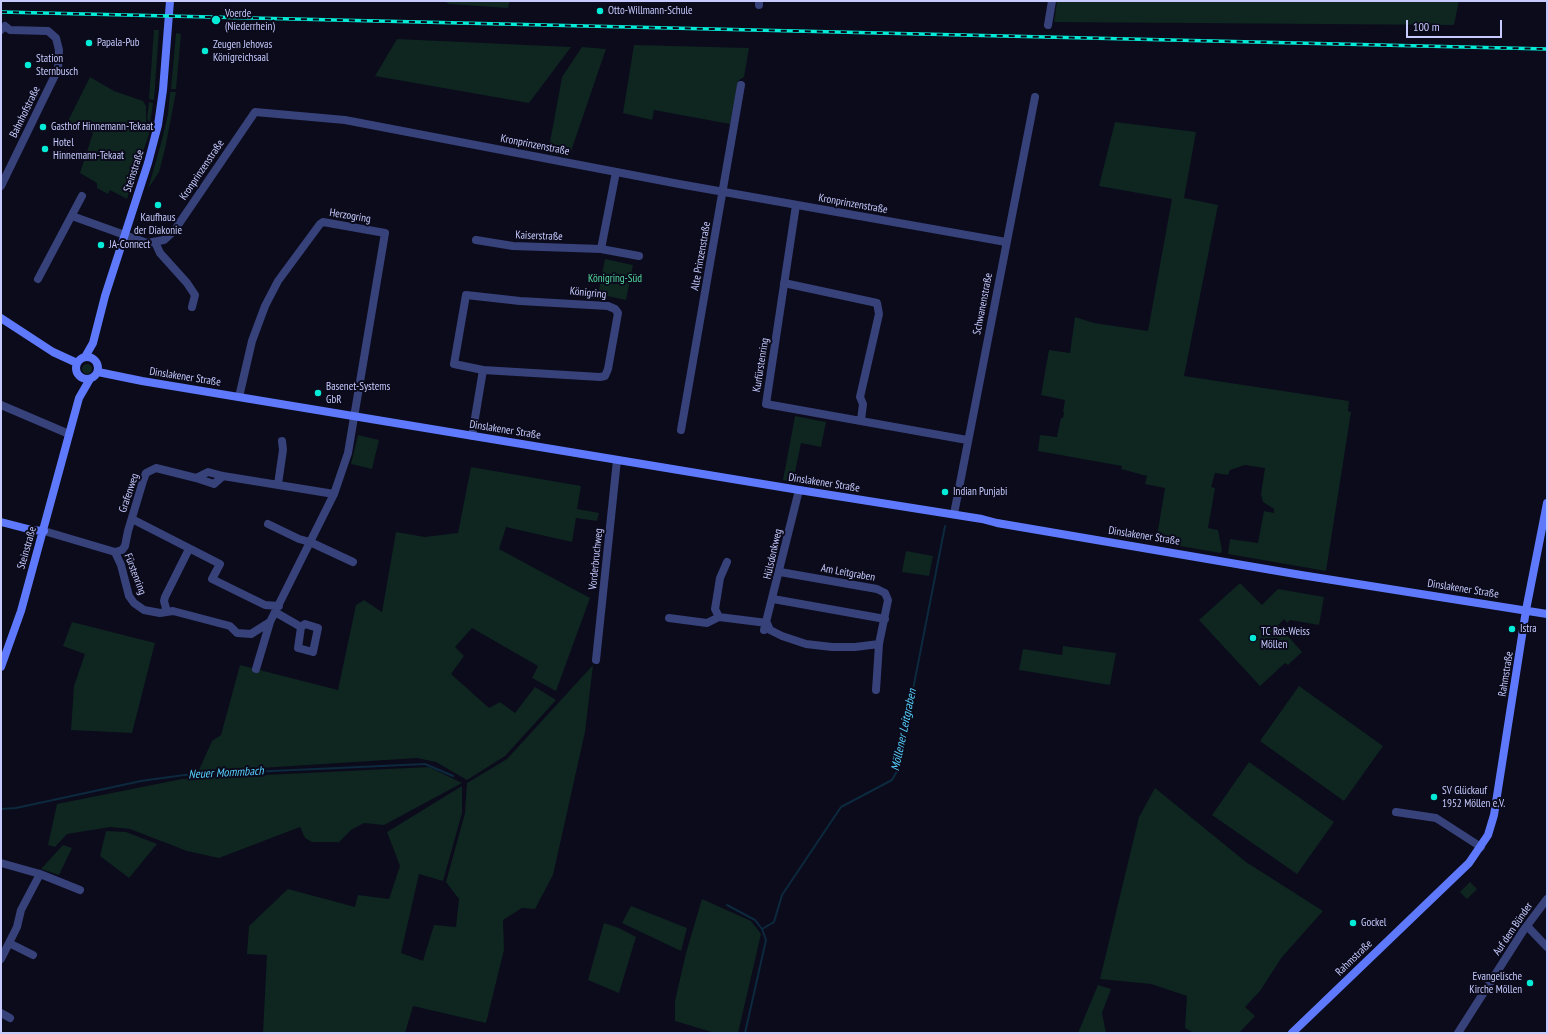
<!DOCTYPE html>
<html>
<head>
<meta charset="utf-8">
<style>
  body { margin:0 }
  #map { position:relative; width:1548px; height:1034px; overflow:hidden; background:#0b0b1b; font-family:"PT Sans Narrow",sans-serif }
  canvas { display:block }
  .frame { position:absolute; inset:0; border:2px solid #c6cafe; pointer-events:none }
  .scale { position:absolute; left:1406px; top:20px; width:96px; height:18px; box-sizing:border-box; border:2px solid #c6cafe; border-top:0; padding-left:5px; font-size:12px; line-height:14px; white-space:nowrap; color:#c6cafe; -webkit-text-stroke:3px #0b0b1b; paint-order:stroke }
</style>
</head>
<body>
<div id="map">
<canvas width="1548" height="1034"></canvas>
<div class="frame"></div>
<div class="scale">100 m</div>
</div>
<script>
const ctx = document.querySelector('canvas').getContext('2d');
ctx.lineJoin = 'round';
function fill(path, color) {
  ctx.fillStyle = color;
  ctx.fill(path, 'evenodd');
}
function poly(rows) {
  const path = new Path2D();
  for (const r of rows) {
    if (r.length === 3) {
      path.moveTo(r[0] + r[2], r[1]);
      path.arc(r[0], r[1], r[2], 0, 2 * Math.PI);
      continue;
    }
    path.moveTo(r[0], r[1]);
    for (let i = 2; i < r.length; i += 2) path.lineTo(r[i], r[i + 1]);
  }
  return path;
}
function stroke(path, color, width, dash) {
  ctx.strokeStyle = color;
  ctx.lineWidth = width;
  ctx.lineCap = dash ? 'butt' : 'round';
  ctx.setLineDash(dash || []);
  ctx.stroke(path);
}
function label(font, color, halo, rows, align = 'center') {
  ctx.font = font + ' "PT Sans Narrow",sans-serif';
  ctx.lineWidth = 4;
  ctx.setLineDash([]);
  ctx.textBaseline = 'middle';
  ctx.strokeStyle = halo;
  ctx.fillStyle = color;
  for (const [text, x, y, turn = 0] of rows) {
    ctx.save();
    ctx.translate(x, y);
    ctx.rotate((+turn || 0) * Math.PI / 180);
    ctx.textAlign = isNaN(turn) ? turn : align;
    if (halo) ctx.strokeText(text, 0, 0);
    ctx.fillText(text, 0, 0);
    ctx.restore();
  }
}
fill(poly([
  [444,1,510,1,508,8,449,4],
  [1057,1,1459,1,1454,25,1054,22],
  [154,30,159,30,154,100,149,99],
  [176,33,181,34,176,89,171,89],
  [397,39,571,47,529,103,375,76],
  [634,45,749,48,744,77,739,80,730,124,654,110,652,120,623,113],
  [582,47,606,49,569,157,548,153,562,77],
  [90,77,114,91,143,101,146,106,146,123,150,125,149,134,127,199,110,190,108,194,97,188,97,183,80,173,93,133,68,121],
  [170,92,176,92,165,149,159,172,148,189,162,140,168,114],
  [149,102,153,103,150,123,147,119],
  [1115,122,1196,132,1184,198,1218,205,1184,376,1349,401,1348,411,1351,412,1326,571,1228,554,1230,539,1258,543,1264,511,1274,513,1274,509,1263,502,1261,494,1265,468,1245,465,1230,470,1228,475,1215,473,1211,487,1215,488,1208,528,1218,530,1222,550,1221,553,1156,542,1165,488,1145,484,1147,476,1121,469,1122,466,1038,451,1040,435,1057,437,1061,418,1063,418,1064,413,1063,412,1065,400,1041,395,1049,350,1070,353,1075,317,1094,323,1148,331,1172,199,1099,186],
  [605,259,633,265,626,300,598,294],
  [87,369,5],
  [795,416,826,422,821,447,801,443,793,482,783,480],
  [358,435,379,440,372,469,351,464],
  [471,467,581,486,577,509,599,513,597,521,576,518,572,542,506,527,499,549,590,598,556,691,532,678,538,666,472,628,455,647,464,656,451,674,489,708,500,702,515,713,535,687,556,700,505,756,467,780,436,762,417,758,198,772,212,741,221,735,240,665,338,690,356,605,364,600,382,612,396,532,425,537,458,533],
  [906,551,933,556,929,576,902,572],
  [1240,583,1262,605,1278,589,1324,597,1319,625,1290,620,1287,623,1284,619,1278,625,1302,652,1288,665,1285,663,1260,686,1199,620],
  [72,622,155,643,132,733,71,730,74,686,85,654,63,646],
  [1063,646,1116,653,1110,685,1019,670,1023,649,1062,655],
  [593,665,585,732,553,875,535,909,522,908,503,920,504,950,486,1023,413,1006,405,1033,263,1033,267,955,247,954,249,926,288,889,355,907,358,895,389,899,400,866,387,832,462,786,462,813,443,881,419,874,401,953,423,961,434,925,456,927,459,899,446,882,465,813,467,783,507,759],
  [1299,686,1383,746,1344,801,1260,741],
  [1249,762,1334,822,1297,874,1212,815],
  [429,767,462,783,384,825,364,823,351,830,339,842,312,842,305,838,300,827,219,858,187,851,130,829,110,827,67,834,55,847,48,845,57,804,182,779],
  [1155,788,1246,862,1323,911,1282,957,1260,991,1245,1007,1255,1016,1239,1033,1194,1033,1185,1028,1187,996,1151,984,1100,979,1139,817],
  [106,831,126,832,157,844,129,878,100,856],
  [63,845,72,848,59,875,41,869],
  [1470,882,1477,889,1467,899,1460,892],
  [702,899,751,921,761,934,738,1033,715,1033,675,1021,675,1001,686,953],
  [631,906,687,928,681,951,622,923],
  [604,923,619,928,636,937,619,993,588,980],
  [1098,985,1111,989,1102,1013,1106,1033,1078,1033]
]), '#0e2520');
stroke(poly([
  [1,809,16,808,141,781,184,775,425,764,453,776],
  [727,905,755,920,762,929,766,940,745,1033],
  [762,929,774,922,782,895,841,807,892,780,897,771,945,526]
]), '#0c293e', 2);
stroke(poly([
  [759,5,759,1],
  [1048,25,1052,1],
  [1,30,5,26,10,30,48,31,56,38,59,50,58,69,1,186],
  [796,205,766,404,967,440],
  [72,216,147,243,164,240,174,231,255,112,345,120,679,184,1006,242],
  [476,240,513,246,601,249,639,256],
  [155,242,160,253,187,283,195,295,192,307],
  [601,249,616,172],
  [38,279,82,196],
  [784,283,877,303,879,314,860,397,863,404,861,420],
  [239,397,252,341,265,306,278,281,320,224,323,222,385,233,348,453,334,494,270,622],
  [1,405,69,434],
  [681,430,741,85],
  [472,436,483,370,454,364,466,295,520,301,608,306,615,309,618,313,608,369,605,376,600,377,483,370],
  [196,478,214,484,223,476],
  [278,484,283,450,282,441],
  [954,514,1035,97],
  [132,519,220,564,212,579,265,605,279,606],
  [268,524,299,539,310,542,353,562],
  [44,531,115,552,121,565,129,596,134,603,144,610,160,613,173,611,230,626,237,633,251,634,270,622,256,669],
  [115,552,122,550,125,546,128,531,143,481,146,473,156,468,196,478,208,472,223,476,334,494],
  [727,562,720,578,715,609,719,617,767,623,770,630,782,636,806,644,832,647,855,647,879,644],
  [780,572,877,589,885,593,888,600,879,644,876,690],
  [773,599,885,619],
  [167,612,164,601,165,597,189,549],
  [275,612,301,627,305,624,318,628,313,652,298,648,301,627],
  [669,618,707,623,719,617],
  [764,630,799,490],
  [596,660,617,460],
  [1396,812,1436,818,1481,847],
  [1,863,40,874,80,890],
  [1527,926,1547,947],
  [9,943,33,955],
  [1,959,17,927,21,910,40,874],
  [1,1013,10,1018],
  [1458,1033,1523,931,1547,899]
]), '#37417a', 8);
stroke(poly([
  [1,318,53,352,77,363],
  [87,368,11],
  [85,357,93,343,105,296,148,163,158,125,163,90,170,1],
  [98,372,142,381,799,490,982,519,997,523,1301,575,1547,614],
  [1,522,32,530,44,531],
  [1,667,21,611,79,398,90,379],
  [1292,1033,1469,863,1488,835,1494,815,1526,610,1547,503]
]), '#5f79fc', 8);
const rail = poly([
  [1,12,1547,49]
]);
stroke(rail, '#04ecd7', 3.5);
stroke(rail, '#0b0b1b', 2, [6]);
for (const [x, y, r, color] of [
  [600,11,4,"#04ecd7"],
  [216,20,5,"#04ecd7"],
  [89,43,4,"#04ecd7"],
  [205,51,4,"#04ecd7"],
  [28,65,4,"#04ecd7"],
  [43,127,4,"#04ecd7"],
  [45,149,4,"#04ecd7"],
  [158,205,4,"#04ecd7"],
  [101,245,4,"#04ecd7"],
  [318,393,4,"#04ecd7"],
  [945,492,4,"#04ecd7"],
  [1512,629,4,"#04ecd7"],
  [1253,638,4,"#04ecd7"],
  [1434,797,4,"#04ecd7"],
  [1353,923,4,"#04ecd7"],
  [1530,983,4,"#04ecd7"]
]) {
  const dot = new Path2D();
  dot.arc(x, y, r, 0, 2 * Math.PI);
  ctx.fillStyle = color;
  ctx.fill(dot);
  stroke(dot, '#0b0b1b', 1.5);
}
label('11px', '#c6cafe', '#0b0b1b', [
  ["Otto-Willmann-Schule",608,11],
  ["Voerde",225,14],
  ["(Niederrhein)",225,27],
  ["Papala-Pub",97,43],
  ["Zeugen Jehovas",213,45],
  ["Königreichsaal",213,58],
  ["Station",36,59],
  ["Sternbusch",36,72],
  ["Gasthof Hinnemann-Tekaat",51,127],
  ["Hotel",53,143],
  ["Hinnemann-Tekaat",53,156],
  ["Kaufhaus",158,218,"center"],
  ["der Diakonie",158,231,"center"],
  ["JA-Connect",109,245],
  ["Basenet-Systems",326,387],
  ["GbR",326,400],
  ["Indian Punjabi",953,492],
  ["Istra",1520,629],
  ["TC Rot-Weiss",1261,632],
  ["Möllen",1261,645],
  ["SV Glückauf",1442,791],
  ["1952 Möllen e.V.",1442,804],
  ["Gockel",1361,923],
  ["Evangelische",1522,977,"right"],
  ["Kirche Möllen",1522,990,"right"]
], 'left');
label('11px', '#c6cafe', '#0b0b1b', [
  ["Bahnhofstraße",25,112,-64],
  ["Kronprinzenstraße",535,145,11],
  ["Kronprinzenstraße",202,170,-56],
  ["Steinstraße",134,171,-72],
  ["Kronprinzenstraße",853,204,10],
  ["Herzogring",350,216,9],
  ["Kaiserstraße",539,236,2],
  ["Alte Prinzenstraße",701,256,-80],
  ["Königring",588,293,6],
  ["Schwanenstraße",983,304,-79],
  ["Kurfürstenring",761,365,-81],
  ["Dinslakener Straße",185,377,9],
  ["Dinslakener Straße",505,430,9],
  ["Dinslakener Straße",824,483,9],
  ["Grafenweg",129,493,-71],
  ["Dinslakener Straße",1144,536,9],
  ["Steinstraße",27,548,-74],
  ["Hülsdonkweg",773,554,-77],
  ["Vorderbruchweg",596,559,-84],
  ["Am Leitgraben",848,573,10],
  ["Fürstenring",135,574,69],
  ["Dinslakener Straße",1463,589,9],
  ["Rahmstraße",1506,674,-81],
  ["Auf dem Bünder",1513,929,-56],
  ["Rahmstraße",1354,958,-44]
]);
label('11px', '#55dba0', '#0b0b1b', [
  ["Königring-Süd",615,279]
]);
label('italic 12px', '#56cffc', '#0b0b1b', [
  ["Möllener Leitgraben",904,730,-78],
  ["Neuer Mommbach",226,773,-3]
]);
</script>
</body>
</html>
